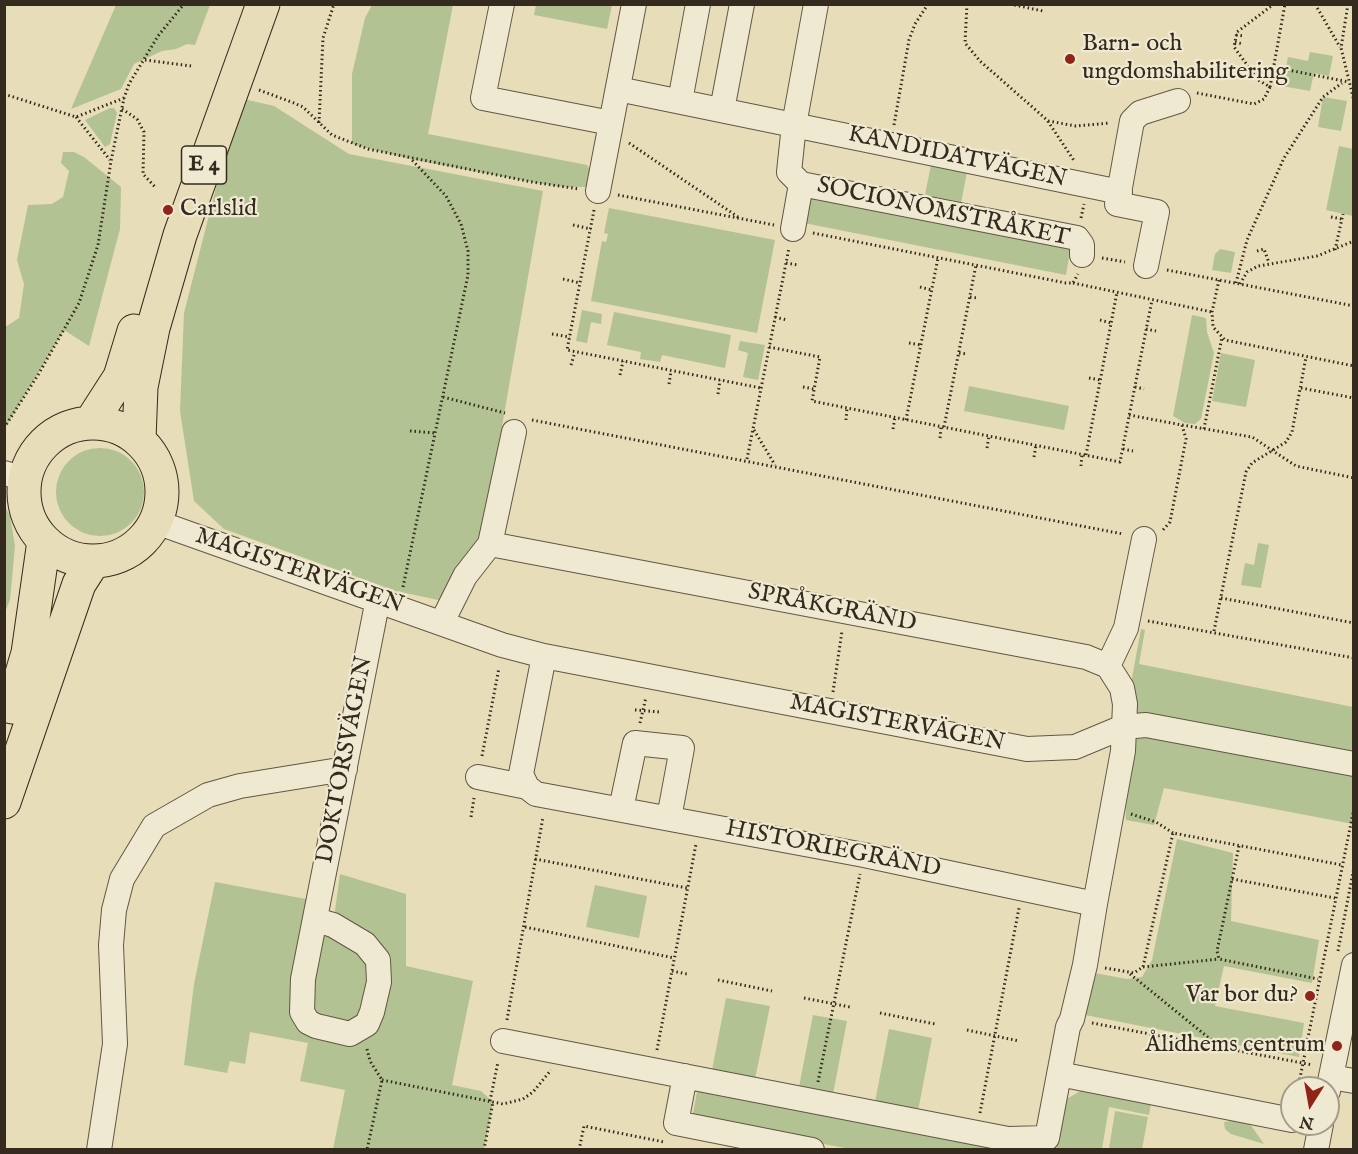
<!DOCTYPE html>
<html>
<head>
<meta charset="utf-8">
<style>
  body { margin:0 }
  #map { position:relative; width:1358px; height:1154px; overflow:hidden; background:#e8ddb9; font-family:"IM FELL English",serif }
  canvas { display:block }
  .frame { position:absolute; inset:0; border:6px solid #342a1e; pointer-events:none }
  .north { position:absolute; left:1280px; top:1076px; width:60px; height:60px; box-sizing:border-box; background:#f0e9d2; border:2px solid #a59d8a; border-radius:50%; rotate:191deg; font-size:16px; font-weight:700; line-height:24px; text-align:center; color:#342a1e }
  .north::after { content:''; display:block; margin:auto; width:21px; height:27px; background:#8f2418; clip-path:polygon(50% 0,100% 100%,50% 72%,0 100%) }
</style>
</head>
<body>
<div id="map">
<canvas width="1358" height="1154"></canvas>
<div class="frame"></div>
<div class="north">N</div>
</div>
<script>
const ctx = document.querySelector('canvas').getContext('2d');
ctx.lineJoin = 'round';
function fill(path, color) {
  ctx.fillStyle = color;
  ctx.fill(path, 'evenodd');
}
function poly(rows) {
  const path = new Path2D();
  for (const r of rows) {
    if (r.length === 3) {
      path.moveTo(r[0] + r[2], r[1]);
      path.arc(r[0], r[1], r[2], 0, 2 * Math.PI);
      continue;
    }
    path.moveTo(r[0], r[1]);
    for (let i = 2; i < r.length; i += 2) path.lineTo(r[i], r[i + 1]);
  }
  return path;
}
function stroke(path, color, width, dash) {
  ctx.strokeStyle = color;
  ctx.lineWidth = width;
  ctx.lineCap = dash ? 'butt' : 'round';
  ctx.setLineDash(dash || []);
  ctx.stroke(path);
}
function label(font, color, halo, rows, align = 'center') {
  ctx.font = font + ' "IM FELL English",serif';
  ctx.lineWidth = 4.5;
  ctx.setLineDash([]);
  ctx.textBaseline = 'middle';
  ctx.strokeStyle = halo;
  ctx.fillStyle = color;
  for (const [text, x, y, turn = 0] of rows) {
    ctx.save();
    ctx.translate(x, y);
    ctx.rotate((+turn || 0) * Math.PI / 180);
    ctx.textAlign = isNaN(turn) ? turn : align;
    if (halo) ctx.strokeText(text, 0, 0);
    ctx.fillText(text, 0, 0);
    ctx.restore();
  }
}
fill(poly([
  [116,5,210,5,195,45,187,44,176,49,162,51,134,64,121,89,71,109],
  [372,5,453,5,428,134,587,165,594,176,593,187,563,187,532,182,410,159,352,144,352,74,365,18],
  [536,5,536,4,612,5,607,29,534,15],
  [1310,52,1333,56,1329,76,1314,73,1310,91,1282,86,1288,57,1308,61],
  [1323,97,1347,101,1341,131,1318,127],
  [239,98,274,106,349,154,543,191,482,541,443,601,396,591,224,529,194,501,180,411,184,313],
  [110,108,114,108,117,113,110,144,105,147,85,120],
  [1339,146,1353,149,1353,216,1326,210],
  [63,152,74,152,84,157,121,187,120,229,89,346,64,330,5,428,5,327,19,318,24,284,17,260,28,205,52,204,63,197,69,171,61,163],
  [932,160,968,167,960,208,924,200],
  [809,192,1071,245,1066,275,804,223],
  [609,208,775,240,757,333,591,301,602,241,606,242,608,234,604,233],
  [1220,249,1235,252,1231,273,1212,270,1215,254],
  [582,310,602,314,601,324,591,322,587,343,576,341],
  [614,312,731,335,725,368,662,355,660,362,640,359,641,352,607,345],
  [1192,315,1206,318,1207,332,1214,353,1201,419,1195,424,1185,423,1173,416],
  [740,341,765,345,758,380,743,377,748,353,738,350],
  [1221,353,1255,360,1246,407,1212,401],
  [969,386,1069,406,1064,430,964,411],
  [100,492,44],
  [5,506,10,516,15,546,10,600,5,612],
  [1258,543,1269,545,1261,588,1241,585,1245,563,1254,565],
  [1141,629,1145,630,1139,664,1353,707,1353,824,1164,788,1154,825,1126,820,1123,727],
  [1177,839,1233,853,1231,921,1319,940,1312,983,1224,966,1215,1006,1304,1023,1299,1057,1080,1014,1089,972,1127,979,1142,977,1152,960],
  [340,874,406,894,406,966,473,981,452,1085,481,1091,493,1102,484,1149,333,1149,345,1090,300,1081,308,1043,250,1032,245,1064,230,1061,227,1073,184,1065,194,984,215,882,306,899,316,920,333,925],
  [595,885,647,896,639,938,586,927],
  [726,998,770,1006,755,1079,712,1070],
  [813,1015,847,1021,833,1094,799,1087],
  [889,1029,932,1038,918,1111,875,1102],
  [698,1086,1006,1150,850,1149,692,1119],
  [1082,1090,1151,1104,1149,1115,1109,1107,1102,1149,1056,1150,1065,1100],
  [1115,1111,1148,1117,1142,1149,1109,1149],
  [1241,1120,1248,1121,1264,1144,1231,1134,1225,1129,1224,1122]
]), '#b2c292');
const minor = poly([
  [502,4,483,98,611,123],
  [618,89,1120,192],
  [680,101,698,4],
  [722,110,742,4],
  [801,184,789,172,794,125,816,4],
  [598,191,634,4],
  [793,229,801,184,1077,238,1082,245,1082,255],
  [1146,266,1157,212,1117,204,1132,121,1140,113,1178,101],
  [4,473,26,479],
  [156,522,502,645,544,656,1027,749,1075,747,1123,727,1146,725,1354,764],
  [490,544,1086,657,1108,666,1122,688,1125,704,1123,751,1095,904,864,855,536,794,527,787,521,774,544,656],
  [442,622,465,576,490,544,514,432],
  [1108,666,1126,628,1144,539],
  [478,777,527,787],
  [621,809,635,743,682,748,669,818],
  [316,920,333,925,365,944,378,960,379,982,372,1012,367,1024,350,1034,316,1026,308,1022,302,1012,303,979,378,599],
  [503,1041,1008,1139,1047,1138,1068,1027,1072,1019,1085,965,1095,904],
  [1059,1074,1292,1120],
  [685,1076,676,1123,812,1150],
  [1331,1077,1354,1081],
  [1328,1091,1354,965],
  [99,1150,115,1044,111,945,114,910,122,879,154,826,208,795,240,786,345,769],
  [1316,1150,1321,1124]
]);
const highway = poly([
  [91,422,120,377,134,331],
  [93,492,69],
  [139,440,141,387,153,328,180,235,263,4],
  [12,707,28,653,44,541],
  [4,802,79,584,93,562]
]);
stroke(minor, '#615745', 26);
stroke(highway, '#342a1e', 35);
stroke(poly([
  [967,4,965,43,980,61,1047,120,1075,162],
  [1010,4,1043,11],
  [1315,4,1340,47],
  [1348,4,1341,48,1354,101],
  [1236,35,1244,36],
  [1235,42,1243,44],
  [145,60,191,66],
  [1283,69,1349,82],
  [1270,87,1285,4],
  [259,90,294,103,303,107,332,135,368,149,532,182,579,189],
  [1197,93,1254,104,1264,99,1270,87,1258,80,1234,47,1237,32,1274,4],
  [4,94,76,117,124,98],
  [122,109,137,119,144,132,143,174,156,188],
  [76,117,110,160],
  [1048,121,1076,126,1110,123],
  [319,123,323,38,334,4],
  [894,125,909,40,915,24,928,4],
  [629,143,738,217],
  [618,195,774,225],
  [594,210,567,350,761,388],
  [1331,217,1342,219],
  [1081,218,1084,204],
  [573,225,591,229],
  [813,233,1066,283,1073,283,1078,274],
  [1335,250,1343,214],
  [1257,251,1264,249,1269,263],
  [1102,258,1125,262],
  [786,263,798,265],
  [1167,270,1354,306],
  [563,279,580,283],
  [1219,280,1212,312,1213,327,1225,340,1354,366],
  [1073,283,1212,312],
  [1236,283,1247,240,1284,158,1323,97,1342,83],
  [1240,284,1247,272,1258,266,1317,256,1354,241],
  [920,287,932,290],
  [970,297,977,298],
  [775,317,787,320],
  [1100,320,1111,323],
  [1146,329,1156,331],
  [552,334,570,337],
  [909,343,921,345],
  [769,347,820,357,812,401,1120,462,1152,300],
  [959,353,967,354],
  [571,365,575,352],
  [620,375,623,361],
  [1089,378,1100,380],
  [669,384,671,371],
  [803,387,814,389],
  [1135,387,1144,389],
  [1301,388,1354,398],
  [718,394,720,380],
  [443,397,505,413],
  [1129,415,1182,425,1186,439,1170,522,1163,530],
  [532,420,1123,534],
  [846,420,847,408],
  [906,420,938,258],
  [1182,425,1252,437,1296,466,1354,478],
  [944,427,976,265],
  [4,428,38,375,79,303,98,245,111,161,124,98,129,84,158,36,184,4],
  [893,429,895,417],
  [1204,429,1222,337],
  [754,430,775,465],
  [410,431,435,433],
  [940,438,941,427],
  [987,448,989,436],
  [1123,449,1133,451],
  [1086,455,1117,292],
  [1034,457,1036,445],
  [747,459,789,248],
  [1081,466,1082,454],
  [403,587,468,275,468,251,461,224,446,196,412,160],
  [1221,598,1354,623],
  [1148,621,1354,658],
  [1214,631,1246,472,1252,463,1286,442,1292,432,1306,357],
  [833,692,842,631],
  [635,710,660,712],
  [640,723,646,697],
  [482,756,499,668],
  [1131,814,1156,822,1173,833],
  [471,817,474,798],
  [1239,846,1217,951,1219,959,1318,979],
  [535,859,687,888],
  [1232,879,1335,898],
  [525,927,674,958],
  [1338,951,1354,867],
  [1143,967,1219,959],
  [1105,968,1134,973,1143,967,1173,833,1342,865],
  [672,971,687,974],
  [1130,974,1220,1047],
  [718,980,772,991],
  [804,998,850,1007],
  [880,1013,935,1024],
  [507,1020,543,817],
  [1092,1023,1313,1065],
  [967,1030,1019,1041],
  [367,1049,370,1061,382,1080,367,1150],
  [657,1050,696,844],
  [382,1080,503,1104,523,1099,533,1092,551,1070],
  [818,1082,860,874],
  [1298,1088,1354,808],
  [490,1101,498,1062],
  [980,1113,1019,908],
  [484,1150,493,1102],
  [579,1150,584,1126,664,1142]
]), '#342a1e', 3, [1.5, 3]);
stroke(minor, '#f0e9d2', 24);
stroke(highway, '#e8ddb9', 33);
for (const [x, y, r, color] of [
  [1070,59,6,"#8f2418"],
  [168,210,6,"#8f2418"],
  [1310,996,6,"#8f2418"],
  [1337,1046,6,"#8f2418"]
]) {
  const dot = new Path2D();
  dot.arc(x, y, r, 0, 2 * Math.PI);
  ctx.fillStyle = color;
  ctx.fill(dot);
  stroke(dot, '#f0e9d2', 2);
}
for (const [x, y, w] of [
  [204,165,45]
]) {
  const box = new Path2D();
  box.roundRect(x - w / 2, y - 19, w, 38, 4.5);
  ctx.fillStyle = '#f0e9d2';
  ctx.fill(box);
  stroke(box, '#342a1e', 1.5);
}
label('bold 22px', '#342a1e', null, [
  ["E 4",204,165]
]);
label('24px', '#342a1e', '#f0e9d2', [
  ["Barn- och",1082,45],
  ["ungdomshabilitering",1082,73],
  ["Carlslid",180,210],
  ["Var bor du?",1298,996,"right"],
  ["Ålidhems centrum",1325,1046,"right"]
], 'left');
label('24px', '#342a1e', '#f0e9d2', [
  ["KANDIDATVÄGEN",957,158,12],
  ["SOCIONOMSTRÅKET",943,213,12],
  ["MAGISTERVÄGEN",299,572,19],
  ["SPRÅKGRÄND",832,609,11],
  ["MAGISTERVÄGEN",897,724,11],
  ["DOKTORSVÄGEN",346,760,-79],
  ["HISTORIEGRÄND",833,850,11]
]);
</script>
</body>
</html>
